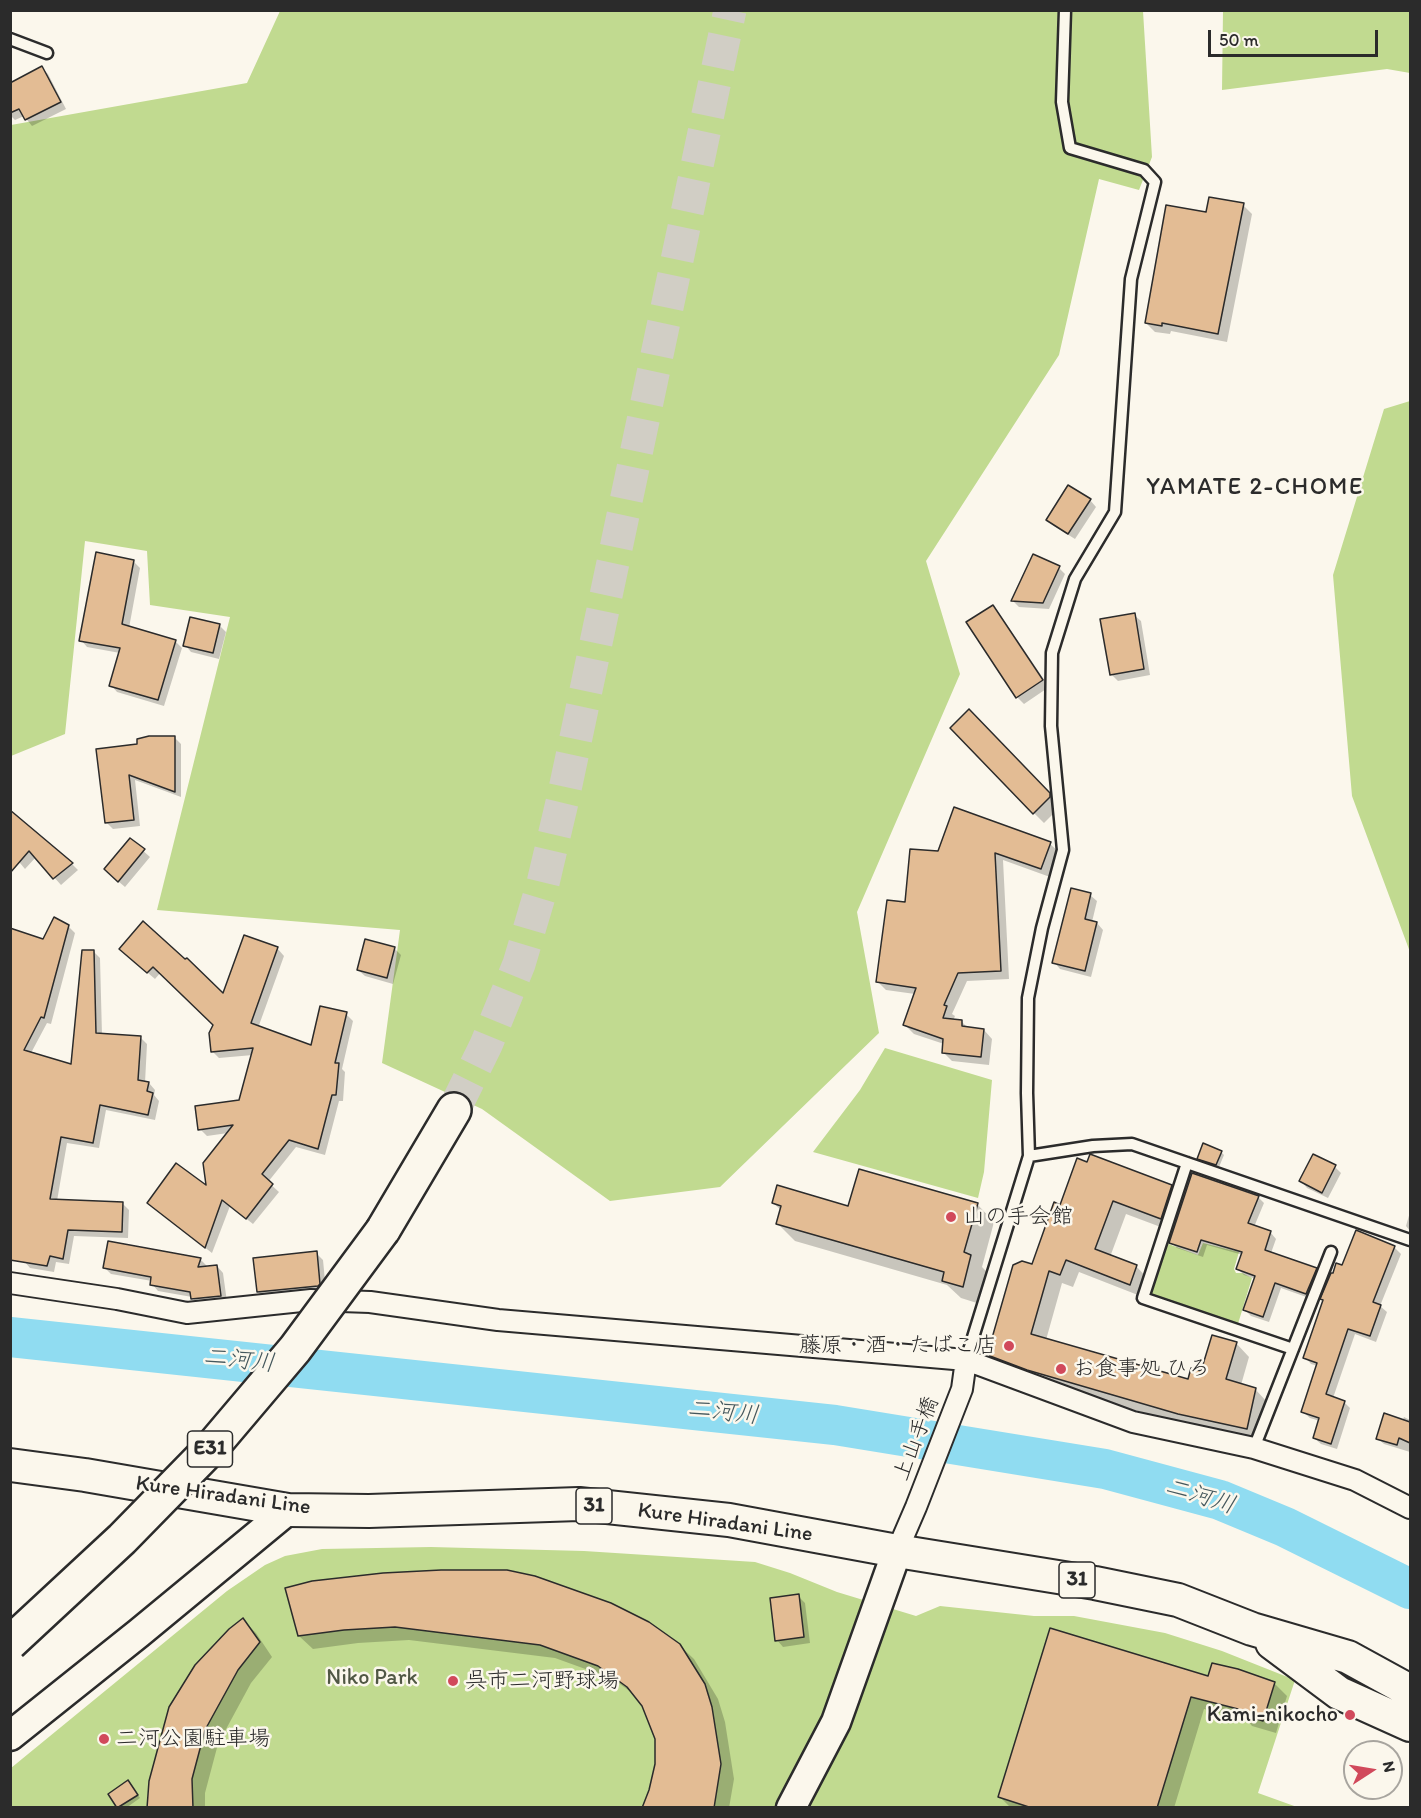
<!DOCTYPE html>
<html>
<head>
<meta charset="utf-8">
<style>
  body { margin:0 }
  #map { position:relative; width:1421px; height:1818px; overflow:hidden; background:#fbf7ec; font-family:Itim,sans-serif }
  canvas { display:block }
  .frame { position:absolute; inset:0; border:12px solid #2b2b2b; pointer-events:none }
  .north { position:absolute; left:1343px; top:1740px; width:60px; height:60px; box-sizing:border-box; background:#fbf7ec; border:2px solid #a8a59f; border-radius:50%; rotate:78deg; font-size:16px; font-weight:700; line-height:24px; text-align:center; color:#2b2b2b }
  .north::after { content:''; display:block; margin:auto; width:21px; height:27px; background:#d1495b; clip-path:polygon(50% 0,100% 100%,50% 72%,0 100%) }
  .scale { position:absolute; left:1208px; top:30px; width:170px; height:27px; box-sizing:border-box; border:3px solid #2b2b2b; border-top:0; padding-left:8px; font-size:18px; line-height:21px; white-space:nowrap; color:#2b2b2b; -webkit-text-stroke:4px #fbf7ec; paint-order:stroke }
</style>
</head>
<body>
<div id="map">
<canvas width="1421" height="1818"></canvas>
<div class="frame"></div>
<div class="north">N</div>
<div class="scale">50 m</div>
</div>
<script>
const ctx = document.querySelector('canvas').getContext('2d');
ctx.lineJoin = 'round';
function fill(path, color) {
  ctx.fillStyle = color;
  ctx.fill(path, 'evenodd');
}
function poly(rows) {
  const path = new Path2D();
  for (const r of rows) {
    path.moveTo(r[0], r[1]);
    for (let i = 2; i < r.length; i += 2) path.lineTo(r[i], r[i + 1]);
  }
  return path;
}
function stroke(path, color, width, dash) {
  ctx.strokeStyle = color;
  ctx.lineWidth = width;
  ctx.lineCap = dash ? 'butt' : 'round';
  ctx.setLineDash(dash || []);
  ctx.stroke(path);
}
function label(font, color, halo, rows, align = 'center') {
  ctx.font = font + ' Itim,"Klee One",sans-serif';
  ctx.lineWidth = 5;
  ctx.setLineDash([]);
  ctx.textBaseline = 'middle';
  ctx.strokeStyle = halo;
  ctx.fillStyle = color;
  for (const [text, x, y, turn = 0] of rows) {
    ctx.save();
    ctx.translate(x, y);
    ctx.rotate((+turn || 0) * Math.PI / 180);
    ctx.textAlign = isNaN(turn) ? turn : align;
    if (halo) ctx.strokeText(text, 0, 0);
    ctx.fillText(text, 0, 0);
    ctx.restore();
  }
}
fill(poly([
  [280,11,1143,11,1152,157,1139,190,1099,179,1059,355,926,561,960,674,857,912,879,1033,720,1187,610,1201,482,1109,382,1063,400,930,157,910,230,617,150,605,147,551,85,541,65,734,11,756,11,125,247,83],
  [1223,11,1410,11,1410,73,1387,69,1222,90],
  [1410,401,1410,952,1352,796,1333,575,1384,409],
  [885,1048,992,1080,984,1172,978,1198,813,1152,860,1090],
  [1163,1242,1198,1255,1203,1243,1239,1252,1234,1269,1236,1273,1242,1273,1252,1278,1237,1327,1147,1297],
  [431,1547,584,1551,755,1562,790,1573,837,1592,916,1616,940,1606,1034,1616,1074,1616,1165,1633,1222,1651,1295,1680,1258,1793,1297,1807,11,1808,11,1768,227,1591,265,1565,285,1556,322,1549]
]), '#c1da90');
fill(poly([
  [42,68,48,74,66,109,32,126,24,116,15,120,10,115,10,84],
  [1243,205,1252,214,1227,342,1171,331,1170,334,1155,332,1146,323,1208,214],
  [1090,500,1096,507,1075,539,1054,526,1048,519],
  [1033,556,1059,568,1065,574,1049,609,1019,607,1013,601],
  [133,561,140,568,129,628,175,641,182,648,164,706,117,692,111,685,120,653,87,647,81,640],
  [993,607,999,613,1049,687,1024,704,1017,697,968,623],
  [1134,615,1141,621,1150,675,1118,681,1111,674],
  [220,626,226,632,219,659,191,652,185,645],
  [969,711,1060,805,1060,807,1044,823,1034,813],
  [174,737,181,744,181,797,135,780,140,826,113,829,106,822,139,746],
  [10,814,72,864,78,870,61,885,36,857,25,869,10,851],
  [131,840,150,857,125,887,112,876],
  [1050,844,1059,852,1050,877,1003,860,1009,979,967,981,952,1014,955,1016,953,1021,962,1022,968,1028,984,1030,992,1039,989,1065,952,1061,943,1052,944,1044,914,1034,905,1025,915,994,886,990,877,981,906,904,939,853],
  [1090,895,1097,901,1092,922,1097,923,1103,930,1091,977,1060,969,1054,962],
  [68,926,75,933,51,1024,47,1023,31,1053,72,1066,93,951,100,958,102,1035,141,1038,147,1044,145,1083,149,1083,155,1090,154,1095,159,1101,155,1120,106,1110,99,1148,67,1143,57,1201,122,1203,129,1210,128,1238,74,1236,69,1264,56,1262,54,1272,30,1268,24,1261,10,929,43,941],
  [277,948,284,956,258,1028,312,1047,346,1014,353,1021,342,1069,345,1072,343,1101,339,1101,325,1155,296,1147,268,1182,279,1192,253,1224,230,1206,212,1253,156,1210,208,1188,228,1133,207,1136,200,1129,240,1101,253,1055,219,1058,212,1051,215,1025,161,972,155,979,128,956,223,996],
  [394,948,401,955,393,984,365,976,358,970],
  [1221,1152,1224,1155,1219,1167,1202,1161,1199,1158],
  [1335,1167,1341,1173,1328,1198,1307,1188,1301,1181],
  [1171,1186,1185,1199,1258,1197,1264,1203,1254,1227,1271,1233,1276,1239,1271,1253,1316,1269,1322,1275,1312,1299,1281,1288,1269,1322,1251,1316,1245,1310,1256,1279,1244,1275,1238,1269,1243,1255,1207,1245,1203,1257,1177,1248,1171,1242,1174,1232,1126,1214,1110,1257,1136,1266,1149,1280,1143,1297,1079,1272,1073,1287,1062,1283,1046,1340,1189,1381,1236,1343,1249,1357,1241,1385,1255,1389,1268,1403,1260,1441,1193,1427,1042,1383,1004,1369,991,1355,1061,1207],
  [773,1203,849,1208,977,1204,994,1222,982,1267,988,1273,980,1304,961,1298,947,1285,795,1241,777,1223,781,1210],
  [1410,1212,1410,1231,1406,1226],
  [1357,1232,1395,1248,1401,1254,1380,1306,1387,1312,1376,1342,1355,1334,1333,1398,1344,1402,1350,1408,1337,1449,1321,1444,1314,1438,1320,1421,1310,1418,1303,1412,1318,1366,1311,1364,1305,1357],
  [109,1243,201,1260,207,1266,217,1266,223,1273,227,1302,199,1305,192,1297,158,1291,152,1284,152,1281,111,1274,104,1267],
  [316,1253,323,1260,326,1291,265,1298,258,1292],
  [1404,1417,1410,1420,1410,1452,1384,1444,1378,1439,1402,1421],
  [286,1589,679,1645,694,1659,718,1699,725,1722,734,1779,729,1808,644,1808,650,1790,656,1764,656,1739,644,1706,635,1695,613,1679,555,1658,409,1640,358,1643,313,1649,299,1636],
  [798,1596,805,1603,810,1643,783,1647,777,1640],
  [243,1620,256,1633,272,1657,251,1683,218,1744,205,1793,205,1808,149,1808],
  [1210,1678,1274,1683,1287,1696,1276,1733,1252,1726,1247,1720,1204,1709,1174,1808,1011,1808,1000,1797],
  [131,1785,140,1798,126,1808,119,1808,110,1794]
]), '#0003');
stroke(poly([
  [10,1337,835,1425,1105,1469,1220,1500,1285,1527,1410,1589]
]), '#90dcf1', 40);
const building = poly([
  [42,66,61,102,25,120,19,109,10,113,10,83,42,66],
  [1209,197,1244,203,1218,334,1162,323,1162,326,1145,323,1166,205,1206,212,1209,197],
  [1068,485,1091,499,1068,534,1046,520,1068,485],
  [96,552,134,560,122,624,176,640,158,700,109,686,120,648,79,641,96,552],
  [1033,554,1060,566,1043,603,1011,601,1033,554],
  [993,605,1043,680,1016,698,966,622,993,605],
  [1135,613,1144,669,1110,675,1100,619,1135,613],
  [190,617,220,624,213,653,183,646,190,617],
  [969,709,1050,793,1050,797,1033,814,950,728,969,709],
  [149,736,175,736,175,792,129,775,134,820,105,823,96,749,137,744,137,739,149,736],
  [954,807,1051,842,1041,869,995,853,1001,971,958,973,944,1005,947,1006,943,1018,962,1020,962,1026,984,1029,981,1057,942,1053,943,1039,903,1025,916,988,876,982,887,900,905,902,910,849,938,851,954,807],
  [10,810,73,863,53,879,29,851,10,873,10,810],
  [130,838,145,849,118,882,104,869,130,838],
  [1071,888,1091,893,1085,919,1097,922,1085,971,1052,963,1071,888],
  [54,917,69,925,44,1018,41,1017,24,1050,71,1064,82,950,94,950,96,1033,141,1036,138,1080,149,1082,147,1091,153,1093,148,1115,100,1105,93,1143,61,1137,50,1199,123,1202,122,1232,68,1230,63,1259,50,1256,47,1266,10,1260,10,928,43,939,54,917],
  [143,921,185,959,187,958,223,993,244,935,278,947,251,1023,311,1045,320,1006,347,1012,335,1063,339,1063,336,1095,332,1095,318,1149,289,1140,262,1174,273,1184,246,1219,222,1200,205,1248,147,1203,176,1163,206,1185,203,1163,233,1125,198,1130,195,1106,239,1100,253,1048,211,1052,209,1033,213,1025,153,967,147,973,119,949,143,921],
  [365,939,395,947,387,978,357,970,365,939],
  [1203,1143,1222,1151,1216,1165,1197,1159,1203,1143],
  [1090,1154,1172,1185,1161,1219,1113,1201,1095,1249,1137,1265,1130,1285,1066,1260,1060,1275,1049,1271,1031,1334,1188,1379,1191,1368,1201,1371,1212,1335,1237,1342,1226,1379,1256,1388,1247,1429,1178,1414,1027,1370,990,1356,988,1352,1013,1265,1022,1261,1032,1264,1054,1202,1060,1205,1077,1158,1087,1162,1090,1154],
  [1313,1154,1336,1165,1322,1193,1299,1181,1313,1154],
  [859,1169,978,1203,964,1252,971,1255,963,1287,942,1281,944,1272,776,1224,781,1206,772,1203,777,1185,848,1206,859,1169],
  [1192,1173,1259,1196,1248,1223,1271,1231,1265,1250,1317,1268,1306,1294,1275,1283,1263,1317,1243,1310,1255,1276,1236,1269,1242,1252,1201,1240,1197,1252,1169,1243,1192,1173],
  [1356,1230,1395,1246,1373,1302,1381,1305,1370,1336,1348,1329,1326,1394,1345,1401,1331,1444,1313,1438,1319,1418,1301,1412,1317,1363,1303,1358,1323,1300,1320,1299,1331,1273,1333,1273,1336,1263,1342,1265,1356,1230],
  [108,1241,201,1258,198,1267,217,1265,221,1296,191,1299,190,1292,150,1285,151,1277,103,1268,108,1241],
  [317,1251,320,1284,318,1286,257,1292,253,1258,317,1251],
  [1384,1413,1410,1422,1410,1443,1399,1438,1397,1445,1376,1439,1384,1413],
  [441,1570,507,1570,535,1576,611,1603,649,1622,680,1644,705,1684,712,1707,721,1764,714,1808,642,1808,649,1790,655,1764,655,1739,642,1706,627,1687,598,1666,540,1645,395,1627,344,1630,298,1636,285,1588,312,1581,383,1573,441,1570],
  [799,1594,804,1637,775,1641,770,1598,799,1594],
  [243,1618,260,1642,238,1670,205,1730,192,1779,193,1808,147,1808,149,1781,169,1707,195,1665,229,1629,243,1618],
  [1050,1628,1208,1676,1212,1663,1238,1669,1275,1682,1263,1721,1237,1713,1238,1709,1191,1697,1157,1808,1032,1808,998,1797,1050,1628],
  [128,1780,138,1795,117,1808,108,1794,128,1780]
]);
fill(building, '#e3bc94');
stroke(building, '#2b2b2b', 1.5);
stroke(poly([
  [454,1110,486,1045,519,964,543,883,564,794,730,10]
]), '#d1cec5', 33, [33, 16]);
const lane = poly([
  [10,39,47,53],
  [1029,1156,1093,1146,1132,1144,1410,1240],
  [1187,1163,1143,1298,1293,1349],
  [966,1360,1029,1156,1027,1093,1028,998,1042,928,1063,850,1051,726,1052,653,1075,579,1115,512,1131,279,1155,182,1144,170,1070,148,1062,102,1065,10],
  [1254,1448,1331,1252]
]);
const street = poly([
  [10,1283,117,1299,187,1313,311,1300,370,1302,498,1320,966,1360,1133,1422,1254,1448,1355,1480,1410,1508],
  [897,1551,916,1507,962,1389,966,1360]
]);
const secondary = poly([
  [10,1736,139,1633,288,1510],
  [791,1808,836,1722,897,1551]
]);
const primary = poly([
  [10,1465,85,1475,288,1510,369,1511,579,1504,729,1520,897,1551,1095,1583,1178,1600,1252,1629,1348,1657,1410,1691],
  [1272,1643,1339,1693,1410,1725]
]);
const highway = poly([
  [383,1230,454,1110]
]);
stroke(lane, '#2b2b2b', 15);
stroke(street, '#2b2b2b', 24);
stroke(secondary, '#2b2b2b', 33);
stroke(primary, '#2b2b2b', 36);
stroke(highway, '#2b2b2b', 38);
stroke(lane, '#fbf7ec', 10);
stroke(street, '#fbf7ec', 20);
stroke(secondary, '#fbf7ec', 28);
stroke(primary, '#fbf7ec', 32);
stroke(highway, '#fbf7ec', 33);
const highwayBridge = poly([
  [10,1643,122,1539,212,1447,295,1349,383,1230]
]);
stroke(highwayBridge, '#2b2b2b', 38, []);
stroke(highwayBridge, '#fbf7ec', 33);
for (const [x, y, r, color] of [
  [951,1217,6,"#d1495b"],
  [1009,1346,6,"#d1495b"],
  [1061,1369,6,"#d1495b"],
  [453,1681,6,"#d1495b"],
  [1350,1715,6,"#d1495b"],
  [104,1739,6,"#d1495b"]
]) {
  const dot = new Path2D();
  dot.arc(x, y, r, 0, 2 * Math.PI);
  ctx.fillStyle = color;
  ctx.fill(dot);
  stroke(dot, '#fbf7ec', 2);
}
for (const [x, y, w] of [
  [210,1449,45],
  [594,1506,36],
  [1077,1580,36]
]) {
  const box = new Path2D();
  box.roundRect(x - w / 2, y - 18, w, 36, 4.5);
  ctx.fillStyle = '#fbf7ec';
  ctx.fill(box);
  stroke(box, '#2b2b2b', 1.5);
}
label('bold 21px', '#2b2b2b', null, [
  ["E31",210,1449],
  ["31",594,1506],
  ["31",1077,1580]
]);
label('22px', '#2b2b2b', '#fbf7ec', [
  ["山の手会館",963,1217],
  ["藤原・酒・たばこ店",997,1346,"right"],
  ["お食事処 ひろ",1073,1369],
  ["呉市二河野球場",465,1681],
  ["Kami-nikocho",1338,1715,"right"],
  ["二河公園駐車場",116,1739]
], 'left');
label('22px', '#2b2b2b', '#fbf7ec', [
  ["上山手橋",917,1439,-69],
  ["Kure Hiradani Line",223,1496,8],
  ["Kure Hiradani Line",725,1523,8]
]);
label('22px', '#505744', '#fbf7ec', [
  ["Niko Park",372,1678]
]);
ctx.letterSpacing = '1.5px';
label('24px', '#2b2b2b', '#fbf7ec', [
  ["YAMATE 2-CHOME",1255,488]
]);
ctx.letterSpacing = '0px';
label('italic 24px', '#44575c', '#fbf7ec', [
  ["二河川",239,1361,6],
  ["二河川",723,1413,6],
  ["二河川",1200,1497,17]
]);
</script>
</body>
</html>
